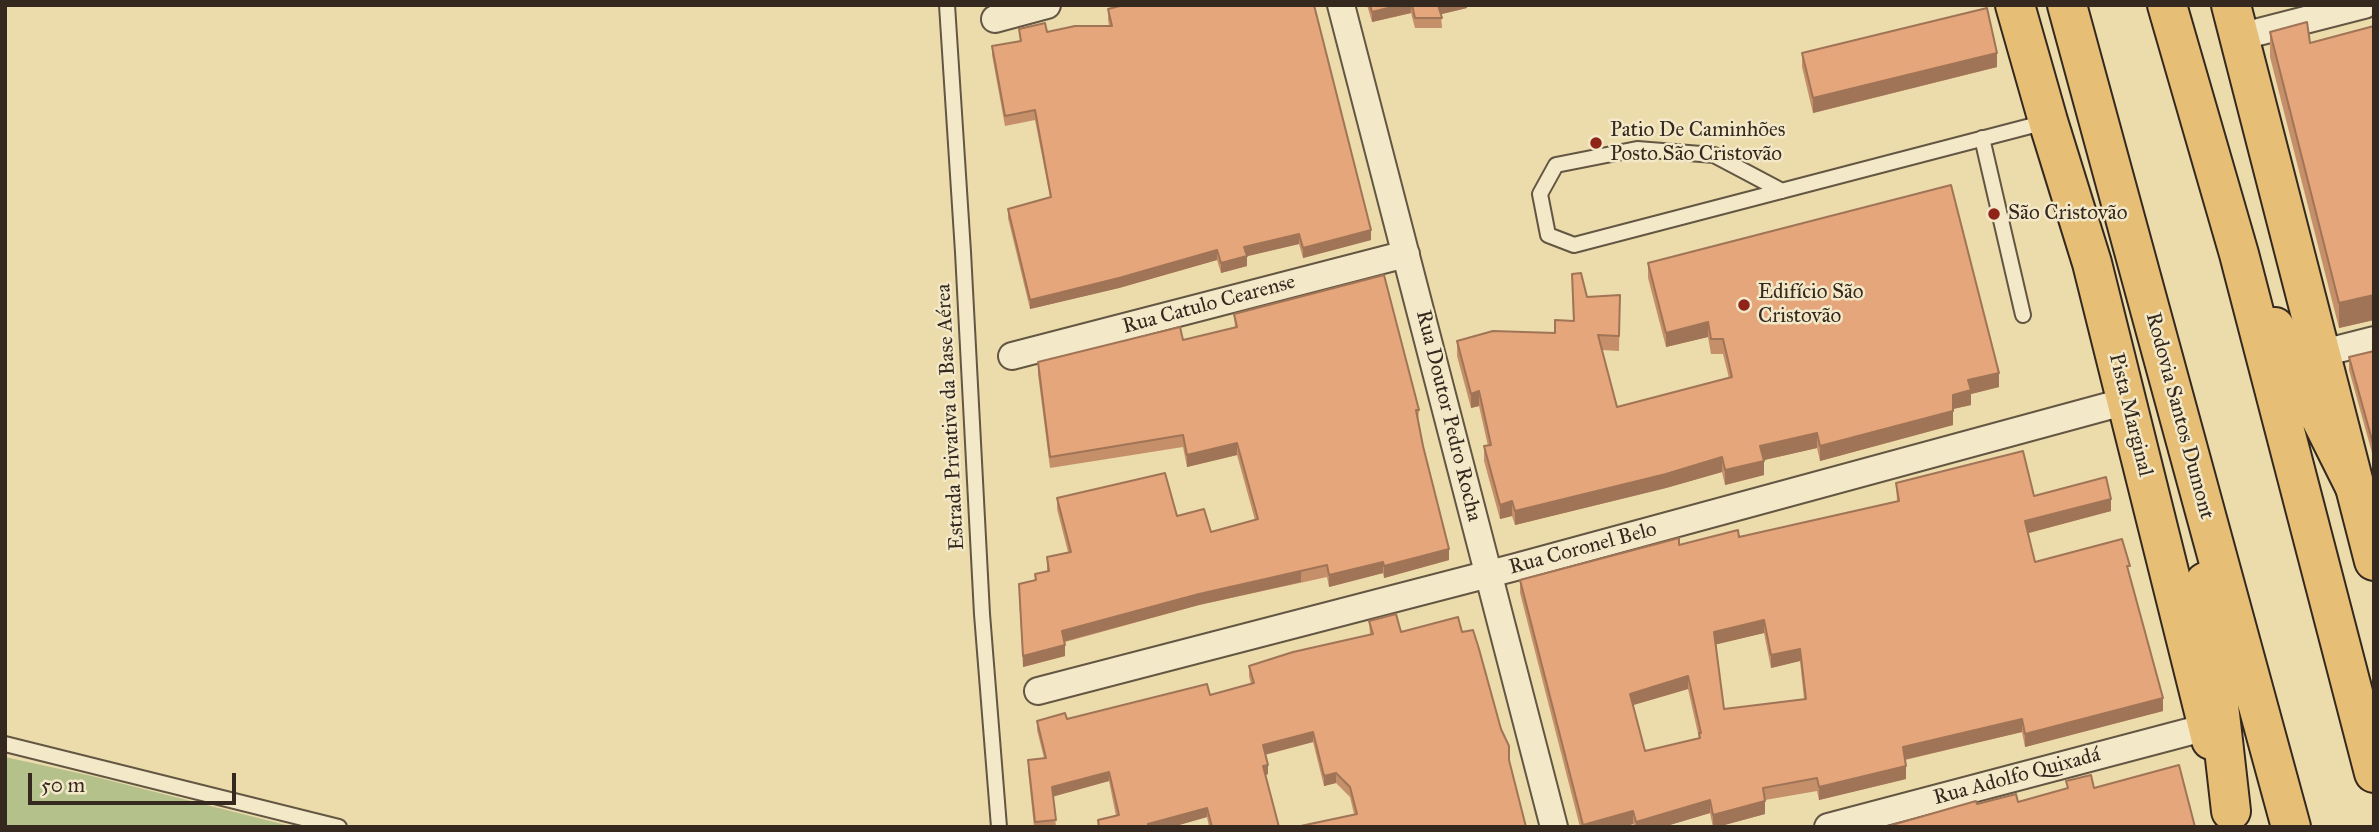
<!DOCTYPE html>
<html>
<head>
<meta charset="utf-8">
<style>
  body { margin:0 }
  #map { position:relative; width:2379px; height:832px; overflow:hidden; background:#ecdbab; font-family:"IM FELL Great Primer",serif }
  canvas { display:block }
  .frame { position:absolute; inset:0; border:7px solid #35291f; pointer-events:none }
  .scale { position:absolute; left:28px; top:773px; width:208px; height:32px; box-sizing:border-box; border:4px solid #35291f; border-top:0; padding-left:9px; font-size:21px; line-height:24px; white-space:nowrap; color:#35291f; -webkit-text-stroke:5px #f3e8c8; paint-order:stroke }
</style>
</head>
<body>
<div id="map">
<canvas width="2379" height="832"></canvas>
<div class="frame"></div>
<div class="scale">50 m</div>
</div>
<script>
const ctx = document.querySelector('canvas').getContext('2d');
ctx.lineJoin = 'round';
function fill(path, color) {
  ctx.fillStyle = color;
  ctx.fill(path, 'evenodd');
}
function poly(rows) {
  const path = new Path2D();
  for (const r of rows) {
    path.moveTo(r[0], r[1]);
    for (let i = 2; i < r.length; i += 2) path.lineTo(r[i], r[i + 1]);
  }
  return path;
}
function stroke(path, color, width, dash) {
  ctx.strokeStyle = color;
  ctx.lineWidth = width;
  ctx.lineCap = dash ? 'butt' : 'round';
  ctx.setLineDash(dash || []);
  ctx.stroke(path);
}
function label(font, color, halo, rows, align = 'center') {
  ctx.font = font + ' "IM FELL Great Primer",serif';
  ctx.lineWidth = 5;
  ctx.setLineDash([]);
  ctx.textBaseline = 'middle';
  ctx.strokeStyle = halo;
  ctx.fillStyle = color;
  for (const [text, x, y, turn = 0] of rows) {
    ctx.save();
    ctx.translate(x, y);
    ctx.rotate((+turn || 0) * Math.PI / 180);
    ctx.textAlign = isNaN(turn) ? turn : align;
    if (halo) ctx.strokeText(text, 0, 0);
    ctx.fillText(text, 0, 0);
    ctx.restore();
  }
}
fill(poly([
  [5,757,92,776,294,827,5,827]
]), '#b5c18b');
const lane = poly([
  [947,5,963,252,982,614,999,827],
  [1982,138,2023,315],
  [1782,191,1714,155,1637,149,1556,165,1540,194,1548,235,1574,245,2046,122],
  [5,744,339,827]
]);
const street = poly([
  [1341,5,1554,827],
  [995,19,1047,5],
  [2239,37,2364,5],
  [2319,354,2374,340],
  [1012,356,1406,254],
  [1038,691,1516,567,2127,401],
  [1828,827,2207,727]
]);
const primary = poly([
  [2015,5,2048,121,2092,263,2211,740],
  [2231,5,2374,561]
]);
const highway = poly([
  [2067,5,2291,827],
  [2167,5,2239,254,2374,773],
  [2275,327,2354,485],
  [2205,582,2231,811]
]);
stroke(lane, '#635642', 18);
stroke(street, '#635642', 30);
stroke(primary, '#35291f', 42);
stroke(highway, '#35291f', 42);
stroke(lane, '#f3e8c8', 14);
stroke(street, '#f3e8c8', 26);
stroke(primary, '#e6be76', 38);
stroke(highway, '#e6be76', 38);
fill(poly([
  [1367,5,1467,5,1467,8,1441,14,1442,28,1415,28,1411,13,1372,22],
  [1108,9,1371,240,1303,258,1299,244,1247,256,1247,266,1221,273,1217,260,1119,288,1030,309,1008,218,1008,209,1050,197,1035,120,1005,126,992,55,992,46,1020,41,1019,29,1047,32,1109,26,1108,19],
  [2374,26,2374,320,2339,328,2270,57,2270,32,2310,43],
  [1802,53,1997,67,1813,113,1802,67],
  [1648,263,1999,387,1971,394,1971,405,1953,409,1953,425,1820,461,1817,448,1764,460,1764,475,1725,485,1722,472,1666,488,1515,525,1512,516,1500,519,1484,461,1484,446,1488,446,1479,406,1471,408,1457,356,1457,341,1555,333,1573,321,1572,274,1587,297,1620,295,1619,351,1602,350,1617,407,1729,378,1723,354,1711,354,1708,337,1666,347,1648,278],
  [1234,314,1419,410,1418,421,1449,560,1384,578,1383,573,1329,587,1327,577,1199,605,1065,642,1065,656,1023,667,1019,595,1035,580,1035,574,1047,571,1047,557,1068,552,1057,509,1057,498,1177,516,1211,532,1255,520,1237,455,1187,467,1183,447,1050,468,1038,374,1038,362,1183,340,1235,327],
  [2374,351,2374,460,2349,370,2349,357],
  [1896,483,2034,496,2111,511,2028,533,2035,562,2130,575,2163,711,2025,747,2022,732,1905,760,1906,779,1819,800,1817,791,1765,800,1765,814,1717,827,1713,827,1710,813,1663,827,1634,827,1633,824,1624,827,1580,827,1520,593,1520,580,1679,545,1739,537,1897,501],
  [1764,633,1771,668,1800,661,1804,699,1724,709,1716,644],
  [1688,689,1699,738,1645,751,1633,705],
  [1369,621,1401,632,1462,632,1501,729,1509,746,1354,814,1350,797,1336,783,1324,786,1313,742,1265,755,1268,774,1266,775,1279,827,1209,827,1207,817,1172,827,1098,827,1098,820,1116,816,1109,781,1053,796,1056,827,1034,827,1028,770,1028,760,1044,758,1037,730,1037,721,1067,719,1210,695,1251,684,1249,676,1249,666,1370,635]
]), '#c58f6a');
fill(poly([
  [1400,5,1411,5,1411,13,1372,22,1372,12],
  [1438,5,1467,5,1467,8,1438,15],
  [1997,53,1997,67,1813,113,1813,98],
  [1371,230,1371,240,1303,258,1303,248],
  [1299,234,1299,244,1244,257,1244,247],
  [1217,250,1217,260,1119,288,1030,309,1030,300],
  [1247,256,1247,266,1221,273,1221,263],
  [2374,295,2374,320,2339,328,2339,303],
  [1708,322,1708,337,1666,347,1666,333],
  [1999,373,1999,387,1971,394,1971,405,1953,409,1953,395,1968,380],
  [1479,391,1479,406,1471,408,1471,394],
  [1953,411,1953,425,1820,461,1820,446],
  [1817,433,1817,448,1760,461,1760,446],
  [1237,443,1237,455,1187,467,1187,455],
  [1722,457,1722,472,1666,488,1515,525,1515,511],
  [1764,461,1764,475,1725,485,1725,470],
  [2111,499,2111,511,2025,534,2025,521],
  [1512,501,1512,516,1500,519,1500,505],
  [1449,549,1449,560,1384,578,1384,566],
  [1383,562,1383,573,1329,587,1329,575],
  [1301,570,1301,582,1199,605,1062,642,1062,631,1199,594],
  [1764,620,1764,633,1714,645,1714,632],
  [1065,645,1065,656,1023,667,1023,656],
  [1800,649,1800,661,1771,668,1771,655],
  [1688,676,1688,689,1630,706,1630,694],
  [2163,698,2163,711,2025,747,2025,734],
  [2022,719,2022,732,1903,760,1903,747],
  [1313,732,1313,742,1263,755,1263,745],
  [1268,765,1268,774,1263,776,1263,766],
  [1906,766,1906,779,1819,800,1819,787],
  [1109,772,1109,781,1052,797,1052,787],
  [1336,773,1336,783,1324,786,1324,776],
  [1710,800,1710,813,1663,827,1636,827,1636,822],
  [1765,801,1765,814,1717,827,1713,827,1713,815],
  [1207,808,1207,817,1172,827,1148,827,1148,824],
  [1633,811,1633,824,1624,827,1583,827,1583,825]
]), '#a07456');
const building = poly([
  [1124,5,1314,5,1371,230,1303,248,1299,234,1244,247,1247,256,1221,263,1217,250,1119,278,1030,300,1008,209,1051,197,1035,110,1005,116,992,46,1021,41,1019,29,1045,23,1047,32,1075,26,1112,26,1108,9,1124,5],
  [1370,5,1400,5,1372,12,1370,5],
  [1412,5,1438,5,1442,18,1415,18,1412,5],
  [1987,8,1997,53,1813,98,1802,53,1987,8],
  [2307,22,2310,43,2374,26,2374,295,2339,303,2270,32,2307,22],
  [1951,185,1999,373,1968,380,1971,390,1953,395,1953,411,1820,446,1817,433,1760,446,1764,461,1725,470,1722,457,1666,474,1515,511,1512,501,1500,505,1484,446,1491,445,1479,391,1471,394,1457,341,1493,331,1555,333,1555,320,1574,321,1572,274,1581,273,1587,297,1620,295,1619,336,1598,335,1617,407,1732,377,1723,339,1711,339,1708,322,1666,333,1648,263,1951,185],
  [1384,275,1419,410,1416,410,1423,446,1449,549,1384,566,1383,562,1329,575,1327,565,1199,594,1062,631,1065,645,1023,656,1019,584,1036,580,1035,574,1049,571,1047,557,1071,552,1057,498,1165,473,1177,516,1204,509,1211,532,1258,519,1237,443,1187,455,1183,435,1050,457,1038,362,1180,327,1183,340,1237,327,1234,314,1384,275],
  [2374,351,2374,447,2349,357,2374,351],
  [2023,451,2034,496,2106,477,2111,499,2025,521,2035,562,2122,539,2130,566,2127,566,2163,698,2025,734,2022,719,1903,747,1906,766,1819,787,1817,778,1763,788,1765,801,1713,815,1710,800,1636,822,1633,811,1583,825,1520,580,1679,538,1679,545,1738,530,1739,537,1899,501,1896,483,2023,451],
  [1764,620,1771,655,1800,649,1806,699,1724,709,1714,632,1764,620],
  [1688,676,1701,733,1699,733,1700,738,1645,751,1630,694,1688,676],
  [1396,614,1401,632,1458,617,1462,632,1473,630,1479,649,1501,729,1509,746,1509,760,1526,827,1296,827,1357,814,1350,787,1336,773,1324,776,1313,732,1263,745,1268,765,1263,766,1279,827,1212,827,1207,808,1148,824,1148,827,1099,827,1098,820,1119,815,1109,772,1052,787,1056,820,1035,822,1028,760,1046,758,1037,721,1065,713,1067,719,1207,684,1210,695,1254,683,1249,666,1293,652,1373,634,1369,621,1396,614],
  [2179,765,2195,827,1885,827,1976,801,1977,804,2016,794,2018,802,2068,788,2066,781,2091,775,2094,788,2179,765]
]);
fill(building, '#e5a67b');
stroke(building, '#a07456', 2);
for (const [x, y, r, color] of [
  [1596,143,7,"#8f2418"],
  [1994,214,7,"#8f2418"],
  [1744,305,7,"#8f2418"]
]) {
  const dot = new Path2D();
  dot.arc(x, y, r, 0, 2 * Math.PI);
  ctx.fillStyle = color;
  ctx.fill(dot);
  stroke(dot, '#f3e8c8', 2.5);
}
label('21px', '#35291f', '#f3e8c8', [
  ["Patio De Caminhões",1610,131],
  ["Posto São Cristovão",1610,155],
  ["São Cristovão",2008,214],
  ["Edifício São",1758,293],
  ["Cristovão",1758,317]
], 'left');
label('21px', '#35291f', '#f3e8c8', [
  ["Rua Catulo Cearense",1209,305,-15],
  ["Pista Marginal",2130,415,76],
  ["Rua Doutor Pedro Rocha",1448,416,76],
  ["Rodovia Santos Dumont",2179,416,75],
  ["Estrada Privativa da Base Aérea",951,417,-93],
  ["Rua Coronel Belo",1583,549,-15],
  ["Rua Adolfo Quixadá",2017,777,-15]
]);
</script>
</body>
</html>
